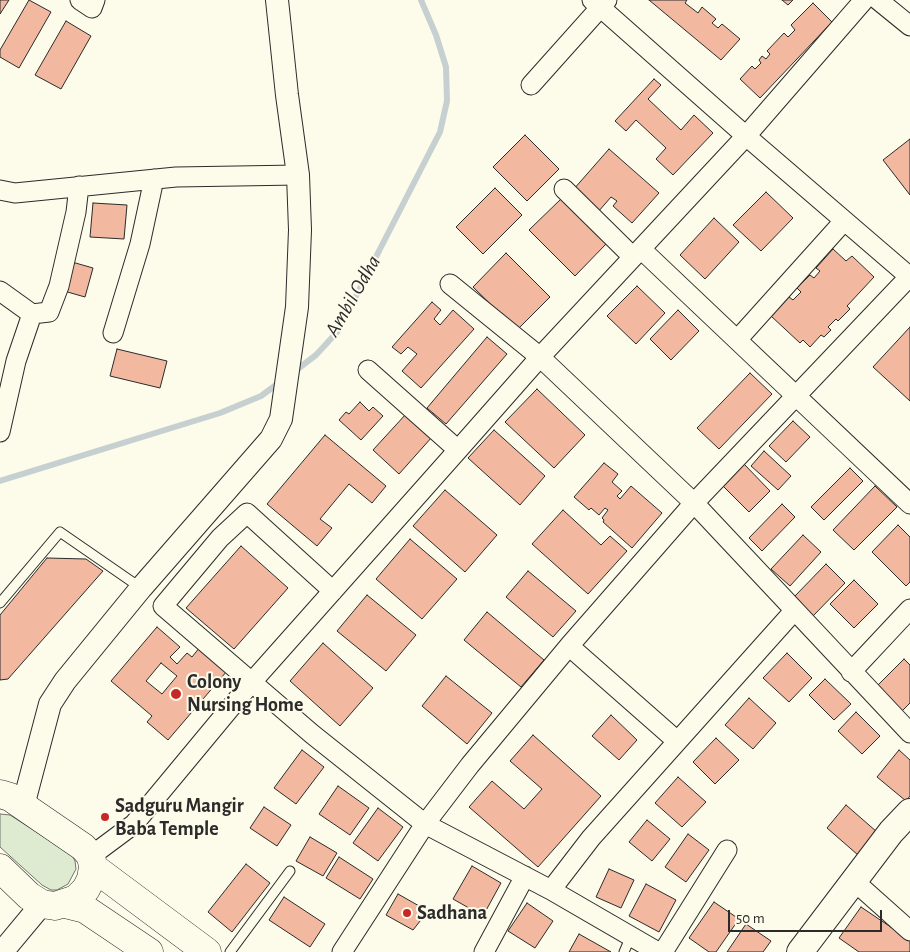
<!DOCTYPE html>
<html>
<head>
<meta charset="utf-8">
<style>
  body { margin:0 }
  #map { position:relative; width:910px; height:952px; overflow:hidden; background:#fdfbea; font-family:"Alegreya Sans",sans-serif }
  canvas { display:block }
  .scale { position:absolute; left:728px; top:910px; width:154px; height:22px; box-sizing:border-box; border:2px solid #2b2b2b; border-top:0; padding-left:6px; font-size:15px; line-height:18px; white-space:nowrap; color:#2b2b2b; -webkit-text-stroke:4px #fdfbea; paint-order:stroke }
</style>
</head>
<body>
<div id="map">
<canvas width="910" height="952"></canvas>
<div class="scale">50 m</div>
</div>
<script>
const ctx = document.querySelector('canvas').getContext('2d');
ctx.lineJoin = 'round';
function fill(path, color) {
  ctx.fillStyle = color;
  ctx.fill(path, 'evenodd');
}
function poly(rows) {
  const path = new Path2D();
  for (const r of rows) {
    path.moveTo(r[0], r[1]);
    for (let i = 2; i < r.length; i += 2) path.lineTo(r[i], r[i + 1]);
  }
  return path;
}
function stroke(path, color, width, dash) {
  ctx.strokeStyle = color;
  ctx.lineWidth = width;
  ctx.lineCap = dash ? 'butt' : 'round';
  ctx.setLineDash(dash || []);
  ctx.stroke(path);
}
function label(font, color, halo, rows, align = 'center') {
  ctx.font = font + ' "Alegreya Sans",sans-serif';
  ctx.lineWidth = 4;
  ctx.setLineDash([]);
  ctx.textBaseline = 'middle';
  ctx.strokeStyle = halo;
  ctx.fillStyle = color;
  for (const [text, x, y, turn = 0] of rows) {
    ctx.save();
    ctx.translate(x, y);
    ctx.rotate((+turn || 0) * Math.PI / 180);
    ctx.textAlign = isNaN(turn) ? turn : align;
    if (halo) ctx.strokeText(text, 0, 0);
    ctx.fillText(text, 0, 0);
    ctx.restore();
  }
}
const green = poly([
  [0,814,10,815,72,855,75,861,76,869,68,884,57,890,51,890,42,885,0,847,0,814]
]);
fill(green, '#deebd1');
stroke(green, '#74746e', 1);
stroke(poly([
  [295,371,316,355,338,331,440,132,447,101,446,67,436,35,421,0],
  [0,481,220,413,261,396,280,382]
]), '#c7d0d0', 6);
const building = poly([
  [0,0,9,0,0,14,0,0],
  [29,0,51,12,19,68,0,57,0,50,29,0],
  [649,0,687,0,685,3,698,13,702,7,716,19,712,23,718,28,722,24,740,39,721,60,649,0],
  [782,0,793,0,788,5,782,0],
  [813,3,832,22,760,98,740,79,752,66,755,69,761,63,759,60,762,56,766,59,770,54,767,51,784,33,788,37,795,30,791,25,813,3],
  [66,21,91,36,61,89,35,75,66,21],
  [654,79,661,85,648,99,681,130,694,115,713,133,673,175,656,159,666,148,636,120,626,131,615,121,654,79],
  [525,135,559,169,527,201,493,167,525,135],
  [910,139,910,195,883,160,910,139],
  [609,149,659,193,632,223,613,206,617,201,611,197,598,212,573,190,609,149],
  [495,188,522,215,483,254,456,227,495,188],
  [766,192,793,218,761,251,733,225,766,192],
  [562,198,607,243,575,276,529,230,562,198],
  [93,203,127,205,124,239,90,237,93,203],
  [714,218,739,242,705,279,680,255,714,218],
  [833,249,846,261,852,256,874,277,847,306,850,309,838,321,836,319,828,327,831,330,824,337,821,335,810,347,803,340,800,343,771,316,789,297,793,300,801,292,797,288,810,275,814,278,820,271,816,268,833,249],
  [506,253,550,297,517,330,473,287,506,253],
  [72,262,93,268,85,297,64,291,72,262],
  [637,286,665,313,636,344,607,316,637,286],
  [432,302,441,310,434,319,440,325,453,310,474,329,421,388,402,371,417,354,408,347,401,354,392,347,432,302],
  [678,310,699,331,671,360,650,339,678,310],
  [910,327,910,401,873,367,910,327],
  [487,337,507,354,446,424,427,408,487,337],
  [117,349,167,361,160,388,110,376,117,349],
  [750,373,772,394,719,449,697,428,750,373],
  [537,389,585,435,554,468,505,422,537,389],
  [360,402,369,411,373,407,383,416,361,440,339,420,346,412,349,414,360,402],
  [406,414,432,437,399,474,373,450,406,414],
  [793,421,810,437,786,462,769,446,793,421],
  [494,430,545,476,520,505,468,458,494,430],
  [325,435,386,486,372,503,349,484,320,519,332,528,317,546,267,504,325,435],
  [764,451,791,476,778,490,751,466,764,451],
  [604,463,618,474,612,482,622,491,617,496,620,499,631,486,662,513,632,548,603,522,604,520,602,518,608,510,605,508,599,515,591,508,589,510,574,497,604,463],
  [744,464,770,491,749,512,722,485,744,464],
  [850,468,863,481,824,520,811,507,850,468],
  [875,486,897,507,854,550,833,530,875,486],
  [445,490,497,535,465,572,413,526,445,490],
  [782,504,795,517,762,551,749,538,782,504],
  [563,510,601,545,610,536,627,551,588,594,532,544,563,510],
  [898,525,910,537,910,582,906,586,872,552,898,525],
  [803,535,821,552,790,586,771,569,803,535],
  [410,539,457,579,422,619,376,579,410,539],
  [241,546,288,588,234,649,186,608,241,546],
  [47,558,86,559,103,571,8,679,0,680,0,615,47,558],
  [826,564,845,583,813,616,794,597,826,564],
  [528,571,576,611,553,637,506,597,528,571],
  [854,580,878,604,854,628,830,604,854,580],
  [367,595,416,635,386,671,337,631,367,595],
  [487,612,544,660,521,687,464,640,487,612],
  [157,627,180,647,170,657,177,664,187,653,192,657,200,647,227,671,168,740,147,722,152,716,111,681,157,627],
  [161,663,177,676,162,694,146,681,161,663],
  [323,643,373,688,340,726,290,681,323,643],
  [787,653,812,678,789,702,763,678,787,653],
  [904,659,910,665,910,703,900,713,875,688,904,659],
  [446,676,492,713,467,744,422,706,446,676],
  [825,679,851,704,834,720,809,695,825,679],
  [749,698,776,723,753,749,725,725,749,698],
  [856,712,880,736,862,754,838,731,856,712],
  [611,715,637,740,619,760,592,736,611,715],
  [533,735,601,796,538,867,469,807,492,781,524,809,542,789,510,761,533,735],
  [716,738,739,760,715,784,693,762,716,738],
  [302,750,324,767,296,804,274,788,302,750],
  [899,750,910,760,910,796,906,801,877,777,899,750],
  [678,777,706,802,682,827,655,803,678,777],
  [338,786,369,808,350,835,319,814,338,786],
  [846,805,877,832,858,855,827,828,846,805],
  [264,807,291,825,277,846,250,828,264,807],
  [378,808,403,827,378,861,353,843,378,808],
  [647,820,670,839,652,861,629,842,647,820],
  [688,834,709,850,686,882,665,867,688,834],
  [310,837,337,853,323,876,296,861,310,837],
  [339,857,373,879,360,899,326,878,339,857],
  [246,864,270,883,232,932,208,912,246,864],
  [472,866,501,883,483,916,453,899,472,866],
  [609,869,634,880,621,908,596,897,609,869],
  [646,884,676,900,659,932,629,916,646,884],
  [398,894,428,911,413,930,386,915,398,894],
  [284,897,325,924,310,947,269,920,284,897],
  [714,902,739,919,716,952,709,952,689,938,714,902],
  [527,903,553,921,535,948,508,931,527,903],
  [861,907,910,940,910,952,859,952,839,938,861,907],
  [746,924,771,941,763,952,727,952,746,924],
  [579,934,611,952,569,952,579,934]
]);
fill(building, '#f2b8a0');
stroke(building, '#2b2b2b', 1);
const service = poly([
  [0,603,60,532,141,588],
  [230,952,290,871],
  [624,952,631,936]
]);
const minor = poly([
  [80,0,92,8,95,0],
  [592,0,746,136,910,277],
  [878,0,910,26],
  [531,85,607,0],
  [564,189,633,257],
  [0,190,15,193,176,177,298,175],
  [641,249,910,504],
  [450,284,540,357,694,503,910,733],
  [0,291,32,314,16,361,0,432],
  [32,314,49,312,59,286,76,212,79,186],
  [113,333,140,244,154,179],
  [737,340,844,221],
  [368,370,458,450],
  [333,591,247,513,220,538,163,606,312,734,425,824,551,890,658,952],
  [569,646,677,741],
  [851,672,910,609],
  [91,856,134,824,251,683,458,450,540,357,746,136,864,0],
  [854,881,910,931],
  [551,890,591,838,794,611],
  [342,952,425,824,470,765,569,646,694,503,910,276],
  [484,952,525,876],
  [663,952,727,850]
]);
const tertiary = poly([
  [23,806,50,704,65,681,141,588,271,439,281,419,297,307,300,230,298,175,287,95,277,0],
  [2,952,42,904]
]);
const secondary = poly([
  [800,952,891,832,910,812]
]);
const primary = poly([
  [0,794,10,797,83,847,91,856,93,867,91,879,86,889,76,899,55,906,42,904,29,896,0,868],
  [93,867,207,952],
  [65,904,85,909,149,952]
]);
stroke(service, '#2b2b2b', 11);
stroke(minor, '#2b2b2b', 21);
stroke(tertiary, '#2b2b2b', 24);
stroke(secondary, '#2b2b2b', 28);
stroke(primary, '#2b2b2b', 29);
stroke(service, '#fdfbea', 9);
stroke(minor, '#fdfbea', 19);
stroke(tertiary, '#fdfbea', 22);
stroke(secondary, '#fdfbea', 26);
stroke(primary, '#fdfbea', 28);
for (const [x, y, r, color] of [
  [176,694,6,"#c62828"],
  [105,817,5,"#c62828"],
  [407,913,5,"#c62828"]
]) {
  const dot = new Path2D();
  dot.arc(x, y, r, 0, 2 * Math.PI);
  ctx.fillStyle = color;
  ctx.fill(dot);
  stroke(dot, '#fdfbea', 2);
}
label('bold 20px', '#2b2b2b', '#fdfbea', [
  ["Colony",187,682],
  ["Nursing Home",187,705],
  ["Sadguru Mangir",115,806],
  ["Baba Temple",115,829],
  ["Sadhana",417,913]
], 'left');
label('italic 21px', '#2b2b2b', '#fdfbea', [
  ["Ambil Odha",353,296,-60]
]);
</script>
</body>
</html>
